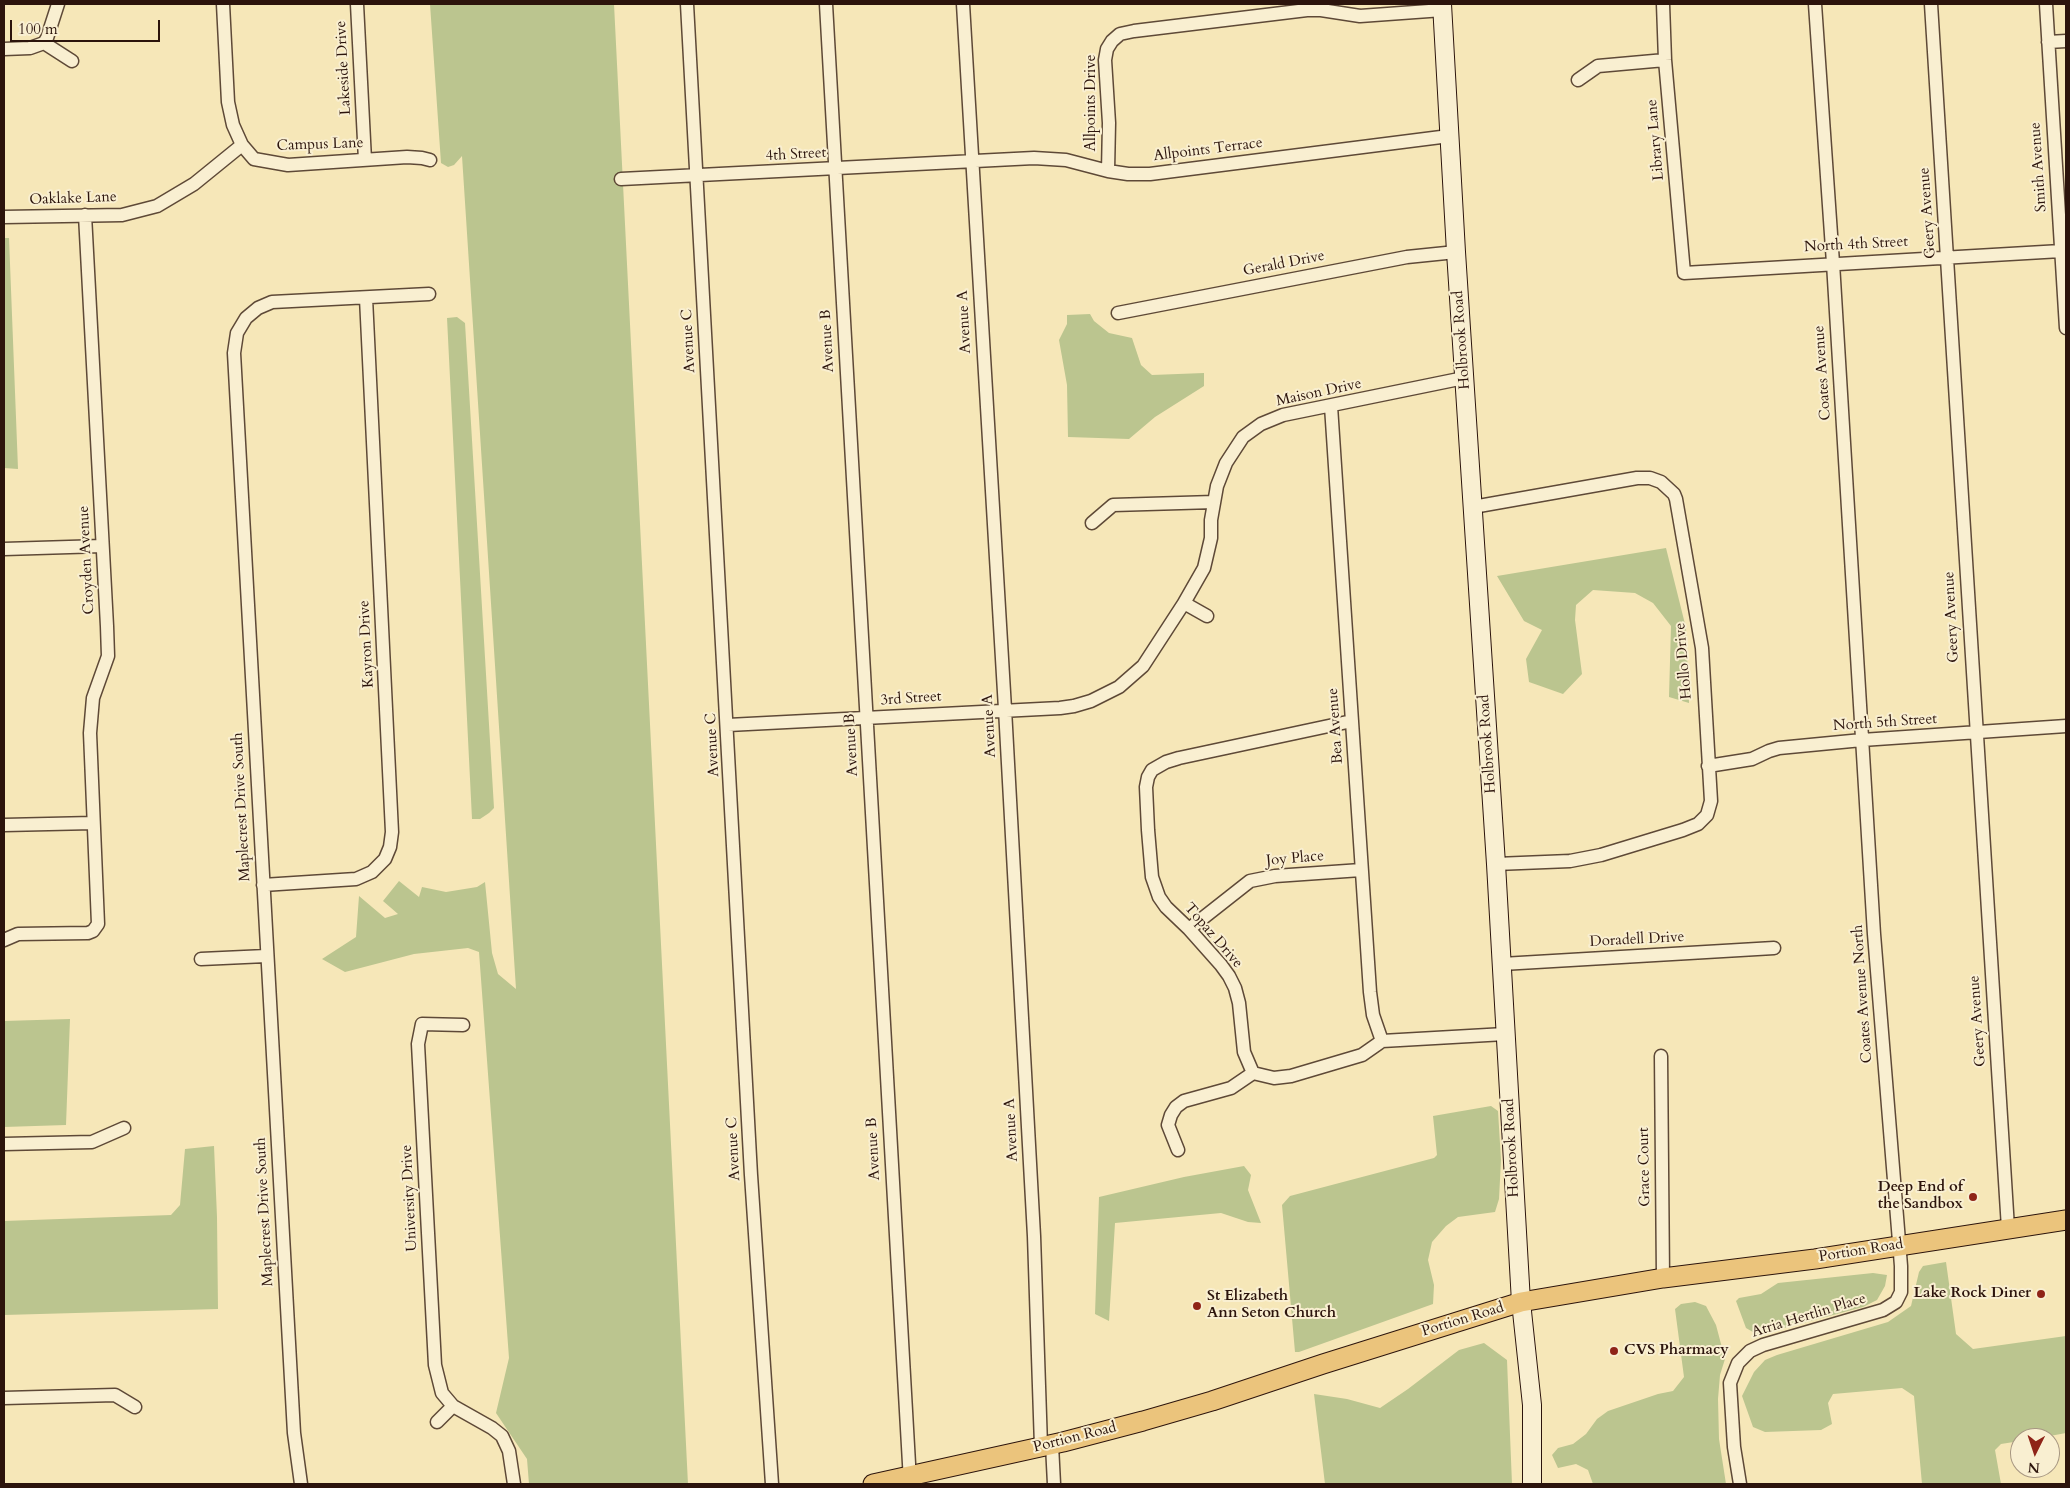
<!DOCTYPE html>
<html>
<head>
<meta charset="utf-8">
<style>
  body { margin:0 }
  #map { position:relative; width:2070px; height:1488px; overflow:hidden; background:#f6e7b8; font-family:Cardo,serif }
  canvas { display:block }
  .frame { position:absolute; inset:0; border:5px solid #2c140c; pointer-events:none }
  .north { position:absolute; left:2010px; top:1428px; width:50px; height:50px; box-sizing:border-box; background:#f9efd1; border:1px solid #a79782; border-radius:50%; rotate:184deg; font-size:14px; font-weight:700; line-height:20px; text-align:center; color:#2c140c }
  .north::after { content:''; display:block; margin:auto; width:18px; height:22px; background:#8f2418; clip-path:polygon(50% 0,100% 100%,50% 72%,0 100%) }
  .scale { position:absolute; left:10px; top:20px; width:150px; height:22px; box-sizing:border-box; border:2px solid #2c140c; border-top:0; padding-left:6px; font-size:15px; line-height:18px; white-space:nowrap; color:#2c140c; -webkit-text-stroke:4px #f9efd1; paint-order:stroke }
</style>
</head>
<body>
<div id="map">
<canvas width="2070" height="1488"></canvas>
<div class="frame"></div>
<div class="north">N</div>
<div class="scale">100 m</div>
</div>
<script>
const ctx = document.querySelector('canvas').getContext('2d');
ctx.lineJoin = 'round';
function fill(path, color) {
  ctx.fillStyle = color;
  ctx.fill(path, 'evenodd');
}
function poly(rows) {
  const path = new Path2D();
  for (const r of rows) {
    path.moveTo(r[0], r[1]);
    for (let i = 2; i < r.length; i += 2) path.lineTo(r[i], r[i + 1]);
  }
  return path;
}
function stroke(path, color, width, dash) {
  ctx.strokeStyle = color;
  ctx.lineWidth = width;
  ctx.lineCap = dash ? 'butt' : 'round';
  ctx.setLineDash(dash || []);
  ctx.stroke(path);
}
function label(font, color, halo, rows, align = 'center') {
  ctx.font = font + ' Cardo,serif';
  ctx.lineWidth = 4;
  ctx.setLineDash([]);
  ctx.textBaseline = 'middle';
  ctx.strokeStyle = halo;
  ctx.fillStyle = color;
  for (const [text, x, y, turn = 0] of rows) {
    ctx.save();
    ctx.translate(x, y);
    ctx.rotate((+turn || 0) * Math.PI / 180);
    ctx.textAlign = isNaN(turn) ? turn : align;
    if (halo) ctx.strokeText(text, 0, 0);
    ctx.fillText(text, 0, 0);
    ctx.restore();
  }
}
fill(poly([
  [430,4,614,4,688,1484,529,1484,527,1459,496,1413,509,1358,479,952,468,948,414,954,345,972,322,959,356,937,359,896,385,918,398,914,383,901,399,881,419,897,422,887,446,892,477,887,485,882,492,953,498,974,516,989,462,156,454,165,448,167,441,163],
  [4,238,9,238,18,469,4,468],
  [1090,314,1094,321,1109,333,1132,338,1141,365,1152,375,1204,373,1204,386,1155,417,1129,439,1068,437,1067,385,1059,340,1067,324,1067,315],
  [457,317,465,323,494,808,489,813,480,819,472,819,447,318],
  [1666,548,1686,628,1689,703,1669,697,1671,626,1653,603,1635,593,1593,590,1576,605,1575,620,1582,674,1563,694,1529,682,1526,659,1542,630,1524,621,1497,576],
  [70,1019,66,1125,4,1127,4,1021],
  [1491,1106,1498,1111,1501,1160,1499,1199,1495,1212,1458,1217,1446,1226,1432,1242,1428,1260,1434,1285,1433,1304,1299,1352,1295,1352,1282,1205,1290,1196,1434,1158,1437,1155,1433,1116],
  [214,1146,217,1217,218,1309,4,1315,4,1221,171,1215,180,1205,185,1149],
  [1244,1166,1251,1175,1248,1190,1261,1223,1248,1222,1221,1213,1115,1223,1109,1321,1095,1314,1099,1197,1184,1177],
  [1946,1262,1956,1334,1973,1349,2066,1336,2066,1433,2039,1438,2020,1438,2020,1441,2001,1444,1995,1450,2001,1484,1922,1484,1914,1396,1902,1388,1833,1394,1828,1403,1832,1424,1821,1430,1765,1432,1753,1427,1742,1396,1754,1372,1765,1360,1777,1355,1888,1322,1911,1306,1919,1272,1923,1266],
  [1873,1273,1887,1275,1885,1286,1877,1300,1863,1307,1758,1335,1746,1328,1736,1301,1739,1298,1761,1294,1778,1283],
  [1695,1302,1706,1306,1716,1325,1725,1359,1720,1375,1718,1399,1719,1439,1726,1484,1593,1484,1588,1470,1576,1464,1558,1468,1552,1455,1558,1448,1573,1444,1586,1434,1597,1419,1608,1411,1658,1394,1673,1391,1684,1377,1675,1309,1681,1304],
  [1484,1343,1507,1360,1512,1484,1325,1484,1314,1394,1347,1399,1380,1408,1408,1389,1459,1350]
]), '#bbc58f');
const street = poly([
  [223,4,228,102,233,125,242,145,254,159,288,165,407,157,422,158,430,160],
  [357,4,365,160],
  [687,4,751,1175,772,1484],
  [826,4,910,1481],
  [963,4,1005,709,1034,1236,1041,1446],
  [1663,4,1665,60,1684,273,2061,251],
  [1931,4,2008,1228],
  [2046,4,2066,328],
  [2048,42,2066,41],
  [44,43,47,38,58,4],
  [4,49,30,48,44,43,72,61],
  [1578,80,1598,66,1665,60],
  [1108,171,1109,123,1105,60,1107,49,1112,41,1120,34,1134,31,1307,10,1321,10,1360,16,1443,10],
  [621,179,1034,158,1066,160,1108,171,1128,174,1150,174,1449,136],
  [4,217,122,215,157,206,194,184,242,145],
  [1118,313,1407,257,1456,252],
  [1331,406,1370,992,1373,1015,1382,1041],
  [1473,507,1637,478,1650,478,1661,482,1674,494,1676,499,1702,648,1711,801,1707,815,1698,824,1683,830,1601,855,1570,861,1496,864],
  [1092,523,1113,505,1214,502],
  [4,549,102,546],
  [1184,603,1207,616],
  [1352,721,1179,758,1166,762,1152,770,1148,777,1146,787,1148,830,1152,877,1159,897,1166,907,1189,929,1221,965,1229,976,1235,988,1239,1003,1244,1052,1253,1073,1274,1078,1291,1076,1362,1055,1382,1041,1505,1034],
  [728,725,1060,708,1074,706,1091,701,1119,687,1143,666,1184,603,1204,568,1211,538,1211,520,1217,486,1226,463,1243,437,1261,424,1283,415,1464,378],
  [1708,766,1752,759,1769,751,1779,748,1862,740,2066,726],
  [4,825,93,823],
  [263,885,356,879,372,872,385,859,390,847,392,832,366,298],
  [1189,929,1250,881,1275,876,1361,870],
  [4,940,18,934,88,933,93,931,98,924,90,733,93,698,108,656,107,626,85,215],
  [201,959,266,956],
  [1502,964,1774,948],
  [463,1025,422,1024,418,1044,435,1365,442,1393,453,1406,492,1428,502,1436,509,1451,514,1484],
  [1661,1056,1663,1278],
  [4,1144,92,1142,124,1128],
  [1178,1150,1168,1125,1171,1115,1176,1107,1184,1101,1231,1088,1253,1073],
  [4,1398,115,1395,135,1407],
  [437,1422,453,1406],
  [1052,1445,1054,1484],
  [301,1484,294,1433,234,353,237,333,246,318,258,308,272,302,429,294],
  [1740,1484,1734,1447,1730,1383,1738,1363,1750,1351,1763,1345,1883,1310,1896,1302,1901,1292,1901,1266,1874,934,1833,263,1815,4]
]);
const secondary = poly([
  [1442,4,1456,252,1496,864,1521,1302,1532,1405,1532,1484]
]);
const primary = poly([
  [873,1484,1063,1442,1143,1421,1212,1401,1323,1364,1521,1302,1663,1278,1815,1259,2066,1220]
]);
stroke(street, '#5e4937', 15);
stroke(secondary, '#2c140c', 20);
stroke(primary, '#2c140c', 21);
stroke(street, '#f9efd1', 12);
stroke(secondary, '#f9efd1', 18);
stroke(primary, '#ebc47c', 19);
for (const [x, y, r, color] of [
  [1973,1197,5,"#8f2418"],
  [2041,1294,5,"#8f2418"],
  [1197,1306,5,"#8f2418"],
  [1614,1351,5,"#8f2418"]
]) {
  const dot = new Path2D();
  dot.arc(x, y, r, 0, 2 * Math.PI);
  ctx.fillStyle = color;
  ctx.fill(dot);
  stroke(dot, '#f9efd1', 2);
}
label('15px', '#2c140c', '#f9efd1', [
  ["Lakeside Drive",344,68,-93],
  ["Allpoints Drive",1092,103,-90],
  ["Library Lane",1656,140,-95],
  ["Campus Lane",320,145,-2],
  ["Allpoints Terrace",1208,150,-7],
  ["4th Street",796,155,-3],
  ["Smith Avenue",2039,167,-94],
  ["Oaklake Lane",73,199,-2],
  ["Geery Avenue",1928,213,-94],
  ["North 4th Street",1856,245,-3],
  ["Gerald Drive",1284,264,-11],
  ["Avenue A",965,322,-93],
  ["Holbrook Road",1462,340,-94],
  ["Avenue C",689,341,-93],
  ["Avenue B",828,341,-93],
  ["Coates Avenue",1823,373,-94],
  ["Maison Drive",1319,393,-12],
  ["Croyden Avenue",87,560,-93],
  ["Geery Avenue",1952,617,-93],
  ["Kayron Drive",367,644,-93],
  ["Hollo Drive",1684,661,-95],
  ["3rd Street",911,699,-4],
  ["North 5th Street",1885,723,-4],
  ["Avenue A",990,726,-93],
  ["Bea Avenue",1336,726,-94],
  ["Holbrook Road",1488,744,-94],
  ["Avenue C",713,745,-93],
  ["Avenue B",852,745,-93],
  ["Maplecrest Drive South",242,807,-93],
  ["Joy Place",1295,859,-5],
  ["Topaz Drive",1213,936,49],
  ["Doradell Drive",1637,940,-3],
  ["Coates Avenue North",1863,994,-94],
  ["Geery Avenue",1978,1021,-94],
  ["Avenue A",1012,1130,-93],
  ["Holbrook Road",1512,1148,-93],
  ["Avenue C",734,1149,-93],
  ["Avenue B",874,1149,-93],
  ["Grace Court",1645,1167,-91],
  ["University Drive",410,1198,-93],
  ["Maplecrest Drive South",265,1212,-93],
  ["Portion Road",1861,1251,-9],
  ["Atria Hertlin Place",1809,1316,-17],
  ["Portion Road",1463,1320,-17],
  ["Portion Road",1075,1438,-14]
]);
label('bold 15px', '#2c140c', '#f9efd1', [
  ["Deep End of",1963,1188],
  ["the Sandbox",1963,1205],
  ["Lake Rock Diner",2031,1294],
  ["St Elizabeth",1207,1297,"left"],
  ["Ann Seton Church",1207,1314,"left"],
  ["CVS Pharmacy",1624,1351,"left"]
], 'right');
</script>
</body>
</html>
